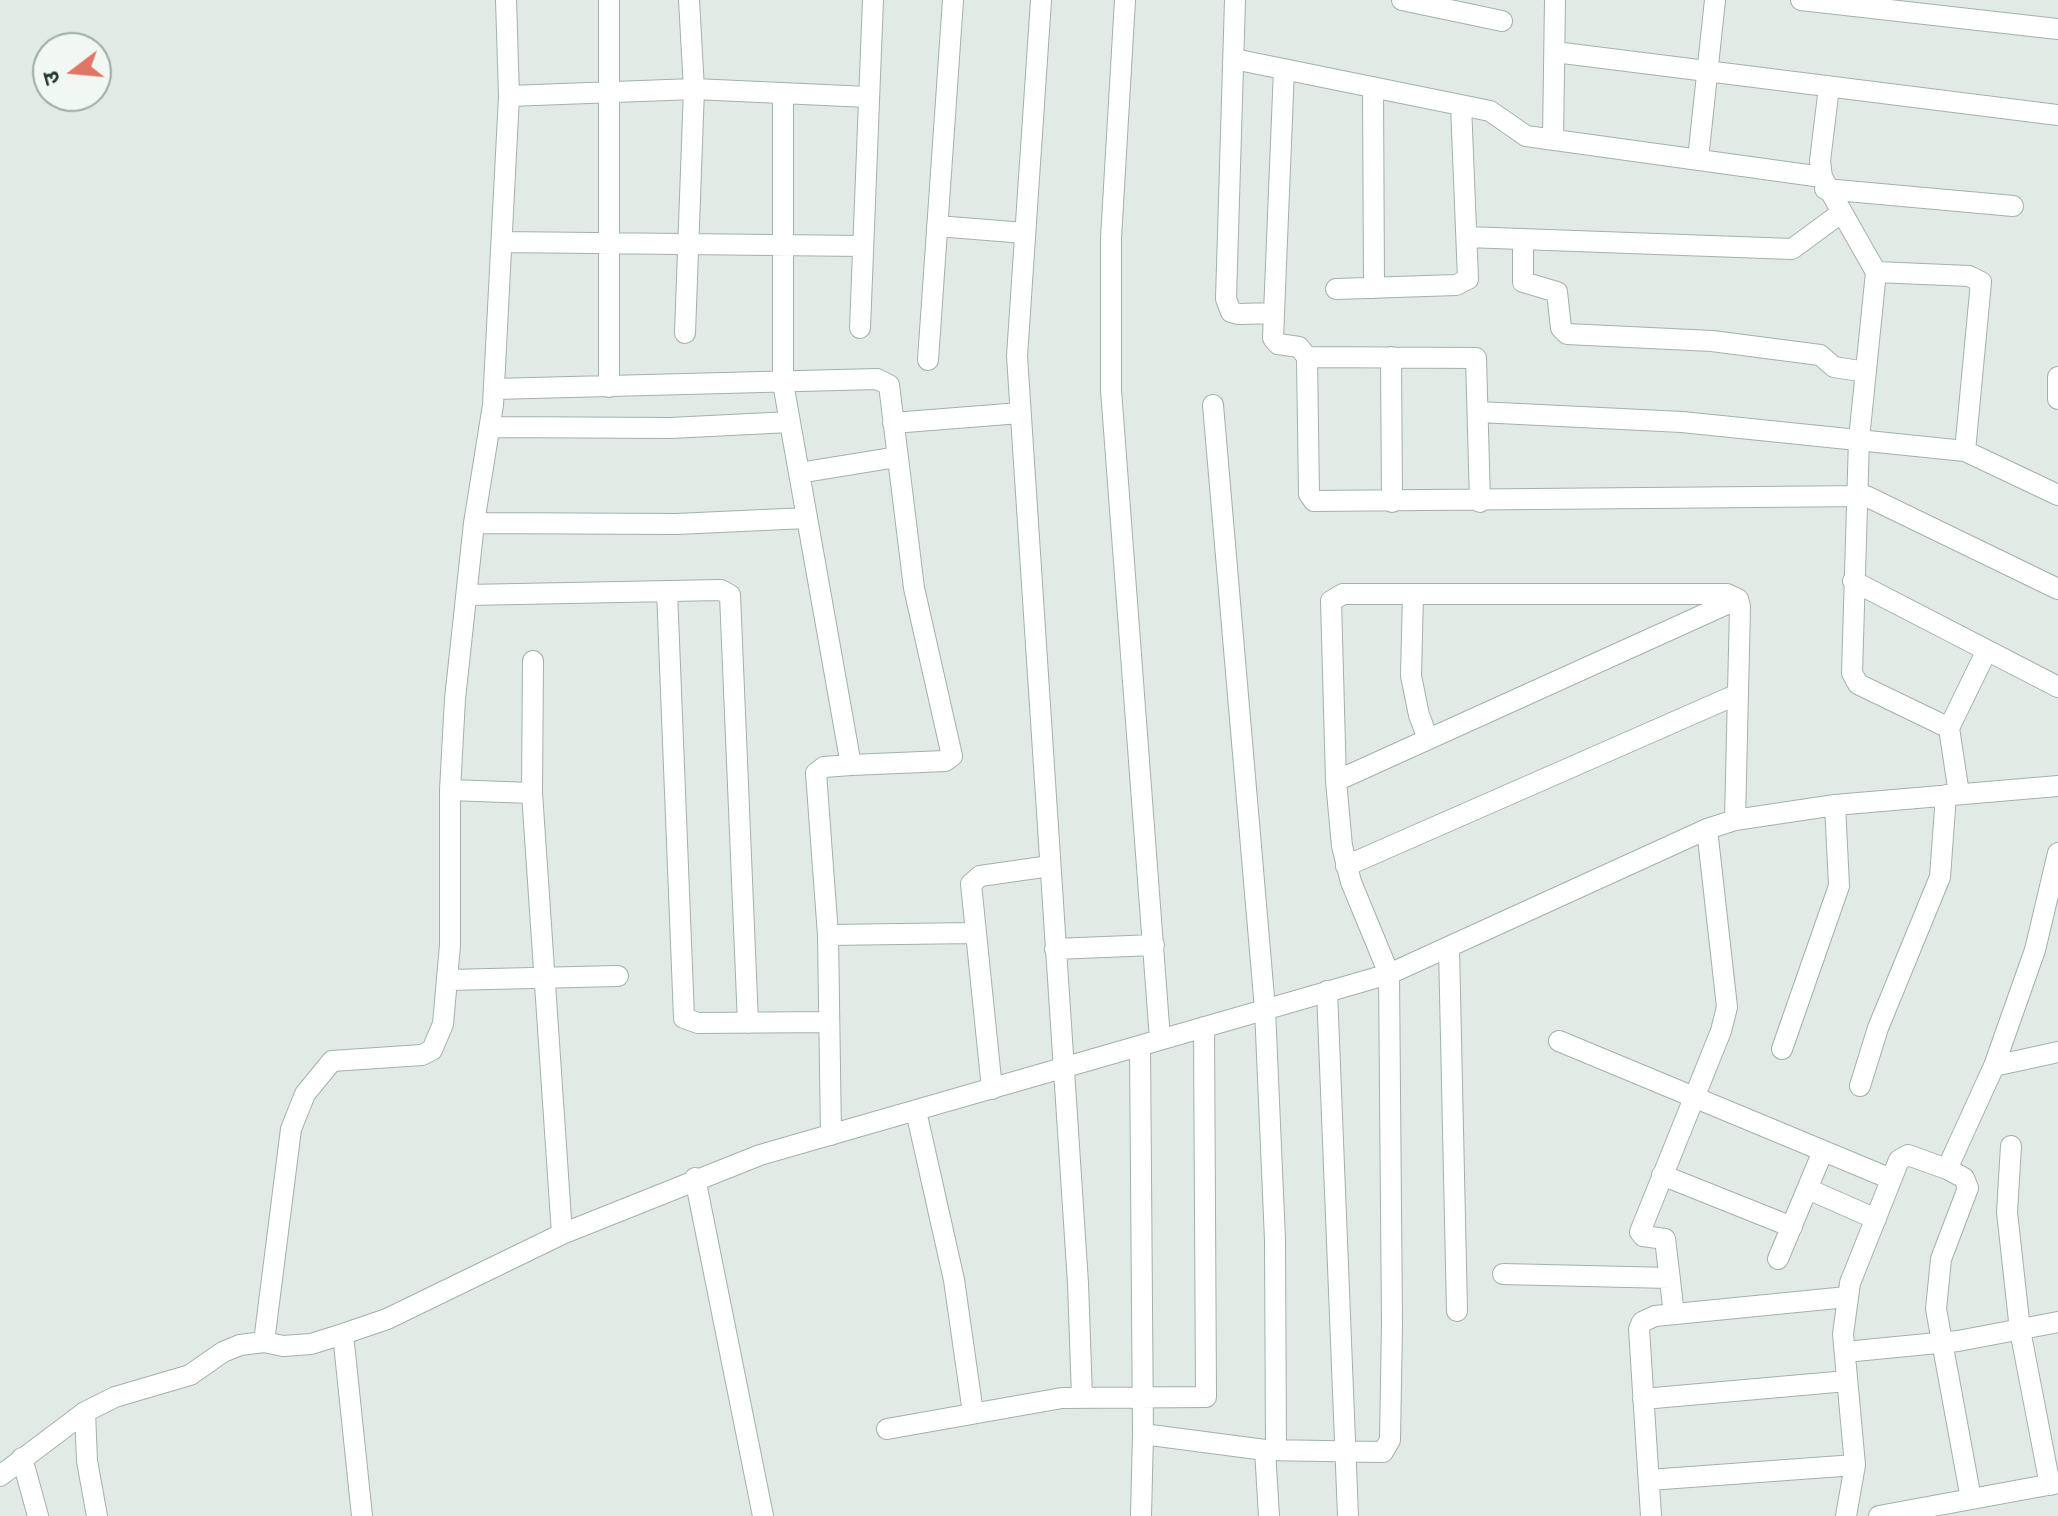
<!DOCTYPE html>
<html>
<head>
<meta charset="utf-8">
<style>
  body { margin:0 }
  #map { position:relative; width:2058px; height:1516px; overflow:hidden; background:#e1eae5; font-family:Lato,"Noto Sans Devanagari",sans-serif }
  canvas { display:block }
  .north { position:absolute; left:32px; top:32px; width:80px; height:80px; box-sizing:border-box; background:#f1f7f3; border:2px solid #9faba5; border-radius:50%; rotate:254deg; font-size:22px; font-weight:700; line-height:32px; text-align:center; color:#233830 }
  .north::after { content:''; display:block; margin:auto; width:28px; height:36px; background:#e27666; clip-path:polygon(50% 0,100% 100%,50% 72%,0 100%) }
</style>
</head>
<body>
<div id="map">
<canvas width="2058" height="1516"></canvas>
<div class="north">उ</div>
</div>
<script>
const ctx = document.querySelector('canvas').getContext('2d');
ctx.lineJoin = 'round';
function poly(rows) {
  const path = new Path2D();
  for (const r of rows) {
    path.moveTo(r[0], r[1]);
    for (let i = 2; i < r.length; i += 2) path.lineTo(r[i], r[i + 1]);
  }
  return path;
}
function stroke(path, color, width, dash) {
  ctx.strokeStyle = color;
  ctx.lineWidth = width;
  ctx.lineCap = dash ? 'butt' : 'round';
  ctx.setLineDash(dash || []);
  ctx.stroke(path);
}
const minor = poly([
  [1041,0,1017,356,1078,1283,1082,1397],
  [1125,0,1111,238,1111,390,1160,1039],
  [1235,0,1226,299,1231,312,1239,314,1274,313],
  [1402,0,1502,21],
  [1801,0,2058,29],
  [1555,52,2058,115],
  [1234,59,1490,111,1526,136,1822,177],
  [1284,69,1273,338,1278,344,1299,347,1307,357,1309,494,1314,501,1866,496,2058,589],
  [1373,87,1374,288],
  [1829,87,1820,161,1822,177,1876,272,1859,439,1852,673,1858,684,1949,728],
  [783,94,783,383,851,765,824,767,816,773,828,935,831,1135],
  [509,96,694,89,868,97],
  [1553,139,1555,0],
  [1698,159,1715,0],
  [1825,189,2013,206],
  [937,226,1025,233],
  [1467,237,1792,249,1841,213],
  [1523,240,1523,282,1557,292,1561,328,1567,334,1712,341,1820,355,1834,367,1866,372],
  [502,242,863,246],
  [1876,272,1969,276,1981,282,1965,451],
  [1336,289,1456,285,1468,279,1461,105],
  [860,328,873,0],
  [685,333,694,89,689,0],
  [1307,357,1476,358,1480,502],
  [1391,357,1392,502],
  [928,360,953,0],
  [2058,377,2058,399],
  [609,387,609,0],
  [494,389,877,379,889,385,914,588,952,756,945,761,851,765],
  [1213,405,1265,1009,1275,1240,1276,1450],
  [1479,412,1682,422,1965,451,2058,495],
  [893,423,1020,413],
  [490,427,670,428,790,422],
  [799,473,897,457],
  [474,523,676,524,807,518],
  [1853,581,2058,687],
  [667,591,684,1018,698,1023,829,1022],
  [1413,594,1411,676,1419,715,1428,739],
  [467,595,721,590,730,595,748,1023],
  [1336,781,1738,599,1740,607,1735,820],
  [450,790,532,793,562,1234],
  [532,793,533,661],
  [1959,794,1949,728,1986,652],
  [1346,866,1738,694],
  [828,935,974,933],
  [1449,948,1457,1311],
  [1055,949,1154,945],
  [448,980,618,976],
  [1327,991,1348,1516],
  [1559,1041,1891,1179],
  [1140,1046,1143,1434,1265,1450,1383,1452,1390,1440,1392,1323,1389,974,1351,882,1342,846,1336,781,1331,601,1343,594,1727,594,1738,599],
  [1782,1049,1839,886,1835,805],
  [1994,1066,2058,1052],
  [1860,1086,1878,1028,1940,877,1946,795],
  [992,1089,971,884,980,876,1050,866],
  [916,1111,954,1280,973,1413],
  [2011,1146,2007,1212,2020,1330,2050,1485],
  [1947,1169,1964,1178,1968,1188,1941,1259,1936,1309,1971,1499],
  [1662,1175,1792,1227],
  [695,1178,763,1516],
  [1808,1189,1876,1219],
  [1778,1259,1823,1151],
  [1503,1274,1670,1278],
  [1674,1314,1665,1239,1643,1236,1640,1232,1721,1031,1727,1007,1707,829],
  [343,1334,362,1516],
  [264,1342,291,1129,305,1094,332,1061,422,1055,432,1050,443,1024,450,945,450,790,455,699,474,523,493,405,509,96,506,0],
  [1845,1352,1958,1341,2058,1322],
  [1643,1399,1847,1381],
  [85,1412,87,1461,97,1516],
  [887,1429,1062,1398,1206,1397,1204,1027],
  [1265,1450,1269,1516],
  [22,1458,38,1516],
  [0,1476,85,1412,115,1397,190,1375,223,1352,240,1345,264,1342,283,1346,311,1344,343,1334,387,1319,562,1234,760,1155,1389,974,1707,829,1735,820,1835,805,2058,786],
  [1649,1480,1855,1465],
  [1141,1516,1143,1434],
  [1651,1516,1639,1329,1642,1322,1655,1316,1847,1297],
  [1846,1516,1855,1465,1843,1334,1850,1283,1899,1160,1908,1155,1947,1169,1994,1066,2035,950,2058,853],
  [1879,1516,2058,1483]
]);
stroke(minor, '#a4b1ab', 22);
stroke(minor, '#fff', 20);
</script>
</body>
</html>
